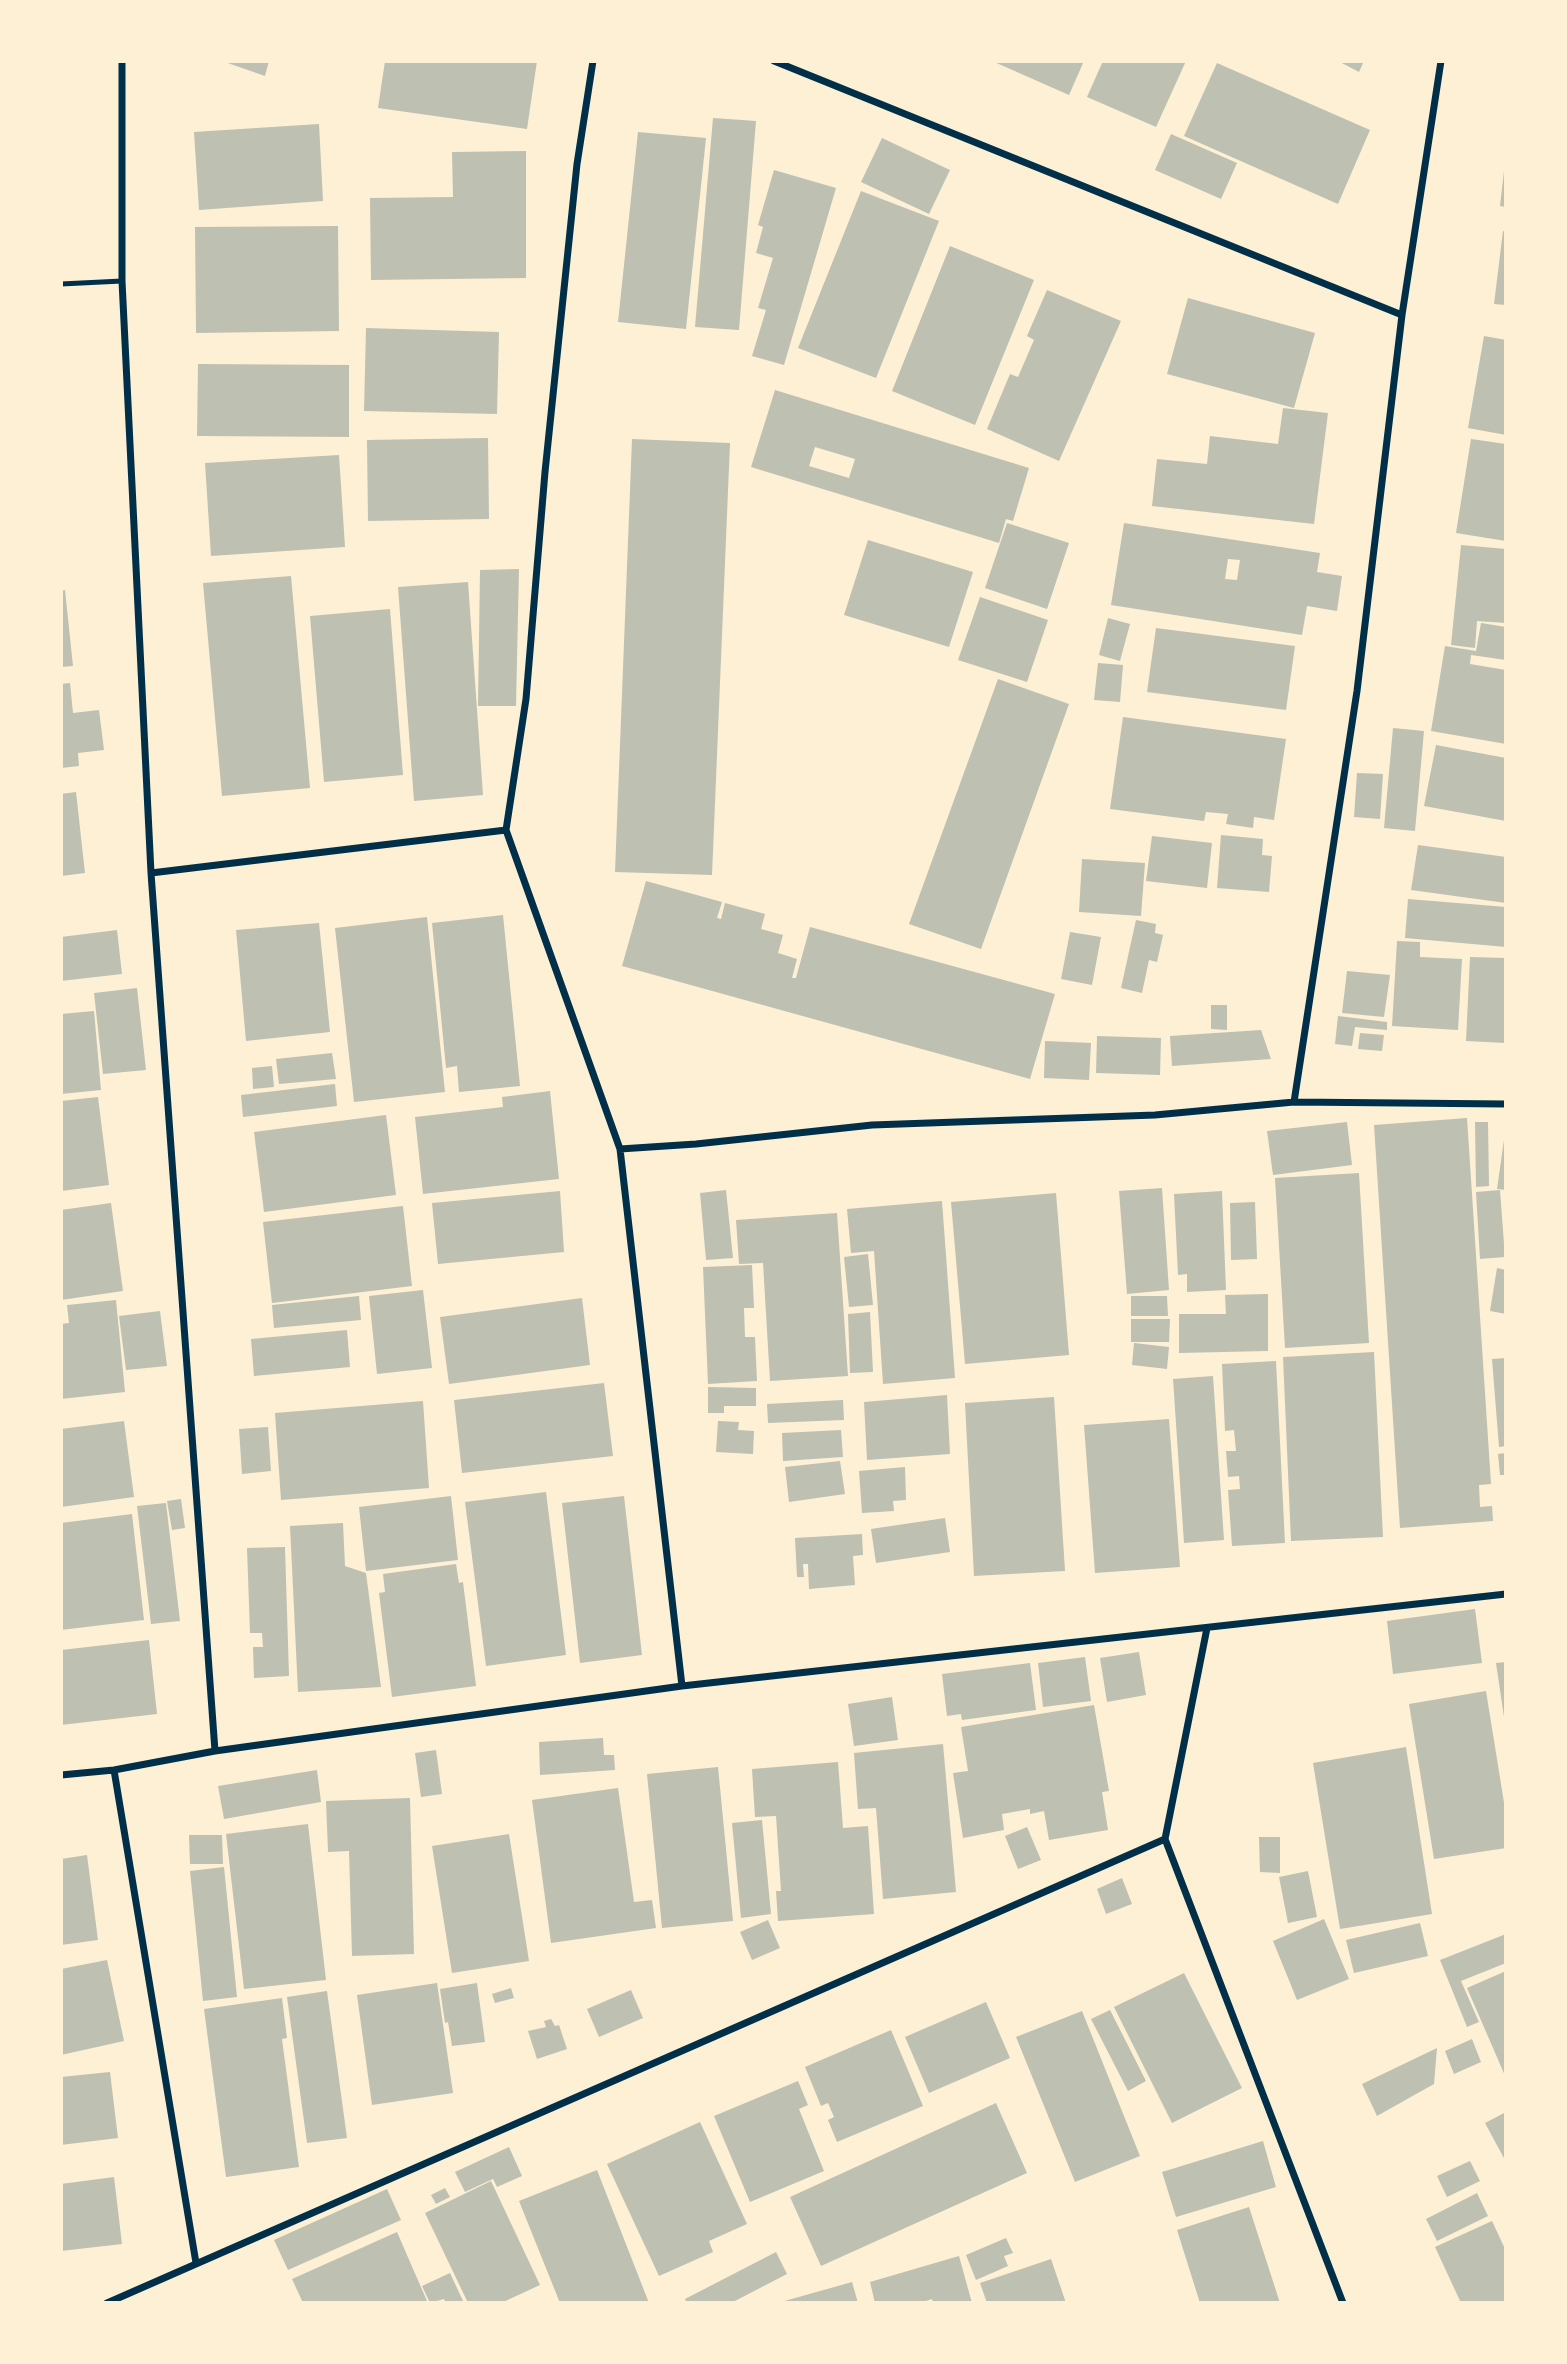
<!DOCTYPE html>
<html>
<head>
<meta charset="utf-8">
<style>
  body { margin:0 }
  #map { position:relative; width:1567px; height:2364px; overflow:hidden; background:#fdf0d5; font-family:Montserrat,sans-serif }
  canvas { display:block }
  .frame { position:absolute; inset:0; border:63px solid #fdf0d5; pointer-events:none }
</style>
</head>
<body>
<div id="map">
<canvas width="1567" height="2364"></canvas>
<div class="frame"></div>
</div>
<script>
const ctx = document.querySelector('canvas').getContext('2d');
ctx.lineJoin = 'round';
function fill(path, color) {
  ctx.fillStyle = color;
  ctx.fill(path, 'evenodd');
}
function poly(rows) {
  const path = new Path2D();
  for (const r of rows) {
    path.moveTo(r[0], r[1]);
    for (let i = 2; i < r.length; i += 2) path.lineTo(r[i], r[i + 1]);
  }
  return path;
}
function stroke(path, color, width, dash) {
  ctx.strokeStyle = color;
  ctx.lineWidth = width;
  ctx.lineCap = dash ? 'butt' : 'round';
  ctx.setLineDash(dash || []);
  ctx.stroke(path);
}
fill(poly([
  [222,61,269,61,265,76],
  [385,61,537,61,527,129,378,108],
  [992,61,1084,61,1069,95],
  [1103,61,1186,61,1156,127,1087,97],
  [1338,61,1364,61,1359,72],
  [1217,63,1370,130,1338,204,1184,136],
  [713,118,756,121,739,330,695,327],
  [319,124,323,201,199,210,194,132],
  [638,132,706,138,686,329,618,322],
  [1171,134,1237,163,1221,199,1155,170],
  [882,138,950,170,929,214,861,182],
  [526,151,526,278,371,280,370,198,453,197,452,152],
  [774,170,836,188,784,365,752,356,766,310,758,308,773,258,756,253,763,227,758,225],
  [1504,171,1506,171,1506,207,1500,206],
  [861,191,939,221,876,378,798,348],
  [338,226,339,331,196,333,195,227],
  [1503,231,1506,232,1506,305,1494,304],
  [950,246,1034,280,975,425,892,391],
  [1047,290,1121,321,1059,461,987,429,1010,374,1018,377,1034,340,1027,336],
  [1188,298,1315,333,1294,408,1167,374],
  [366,328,499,332,497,414,364,411],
  [1484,336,1506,340,1506,435,1468,428],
  [198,364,349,365,349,437,197,436],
  [775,390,1029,468,1013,521,1006,519,999,543,751,467],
  [815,447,855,459,849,478,809,466],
  [1283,408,1328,413,1314,524,1152,506,1157,459,1207,464,1210,436,1278,444],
  [488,438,489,519,368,521,367,440],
  [632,439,730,443,712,875,615,872],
  [1471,439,1506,444,1506,541,1456,533],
  [339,455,345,547,211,556,205,463],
  [1007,523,1069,543,1047,609,985,588],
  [1124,523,1320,553,1317,572,1342,576,1337,611,1307,606,1302,635,1111,605],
  [1228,559,1240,560,1237,580,1225,579],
  [868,540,973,572,949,647,844,615],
  [1461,545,1506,549,1506,623,1477,621,1475,648,1451,645],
  [519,569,516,706,478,706,480,570],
  [291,576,310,788,222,796,203,583],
  [468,582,483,795,414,801,398,587],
  [65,590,73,666,61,667,61,591],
  [980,597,1048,620,1027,682,958,660],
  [390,609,403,775,324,782,310,616],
  [1108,618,1130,624,1120,661,1099,655],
  [1481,623,1506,627,1506,660,1471,655,1470,664,1506,670,1506,744,1431,731,1445,646,1476,651],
  [1156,628,1295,646,1286,710,1147,692],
  [1098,663,1123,665,1120,702,1094,700],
  [998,679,1069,704,981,949,909,924],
  [70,683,73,713,99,710,104,750,78,753,79,766,61,768,61,684],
  [1123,717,1286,739,1274,820,1254,817,1253,828,1226,824,1228,814,1206,812,1204,821,1110,809],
  [1393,728,1424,731,1415,831,1384,828],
  [1436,745,1506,758,1506,821,1424,806],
  [1357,773,1383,774,1380,819,1354,817],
  [76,792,85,873,61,876,61,794],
  [1221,835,1263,839,1262,855,1272,856,1269,892,1217,888],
  [1152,836,1212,843,1207,888,1146,881],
  [1418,845,1506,857,1506,903,1411,890],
  [1082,859,1145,863,1141,916,1079,912],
  [646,881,722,902,717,918,721,919,725,903,765,914,761,929,783,935,778,953,797,959,792,978,796,978,810,927,1055,994,1030,1079,622,966],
  [1408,899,1506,907,1506,947,1405,938],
  [503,915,520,1086,459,1092,457,1066,446,1068,432,923],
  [427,917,445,1092,354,1102,335,928],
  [1136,920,1156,924,1155,933,1163,935,1157,962,1149,960,1142,993,1121,988],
  [319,923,330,1032,246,1041,236,930],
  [117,930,122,974,61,981,61,937],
  [1070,932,1101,937,1092,985,1061,979],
  [1397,941,1420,942,1420,957,1462,959,1458,1030,1392,1026],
  [1470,957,1506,958,1506,1043,1466,1041],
  [1347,971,1390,975,1384,1017,1342,1013],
  [137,988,146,1070,103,1074,94,993],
  [1211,1005,1227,1005,1227,1030,1211,1029],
  [94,1011,101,1090,61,1094,61,1014],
  [1338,1016,1387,1022,1387,1030,1355,1027,1352,1046,1335,1044],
  [1261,1030,1271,1059,1172,1066,1170,1036],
  [1360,1033,1384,1035,1382,1051,1358,1049],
  [1097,1036,1161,1038,1160,1075,1096,1073],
  [1045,1041,1091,1043,1089,1080,1044,1078],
  [332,1053,336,1079,279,1084,276,1059],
  [272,1066,274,1087,253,1089,252,1068],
  [335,1084,337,1106,243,1117,241,1095],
  [550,1091,559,1179,423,1194,415,1117,503,1107,502,1097],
  [98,1097,109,1185,61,1191,61,1101],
  [386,1115,396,1195,264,1212,254,1132],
  [1467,1118,1491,1484,1479,1485,1480,1507,1492,1506,1493,1521,1400,1528,1374,1125],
  [1347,1122,1352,1165,1273,1175,1267,1131],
  [1475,1122,1488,1122,1489,1186,1476,1187],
  [1504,1140,1506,1140,1506,1190,1497,1189],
  [1359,1173,1369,1343,1285,1348,1275,1178],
  [1162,1188,1169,1290,1127,1294,1119,1191],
  [726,1190,733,1258,706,1260,700,1193],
  [1500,1190,1505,1257,1480,1259,1476,1192],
  [560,1191,564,1252,438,1264,432,1203],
  [1222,1191,1226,1290,1187,1292,1187,1274,1178,1275,1174,1194],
  [1056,1193,1069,1355,965,1364,951,1202],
  [942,1201,955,1378,883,1384,874,1251,851,1253,847,1209],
  [1255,1202,1257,1259,1231,1260,1230,1203],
  [111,1203,123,1291,61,1300,61,1210],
  [403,1206,412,1286,272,1303,263,1222],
  [837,1213,848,1376,770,1381,763,1263,739,1264,736,1220],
  [868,1254,873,1305,849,1307,844,1257],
  [752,1265,754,1308,744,1308,745,1337,755,1337,757,1381,708,1384,703,1267],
  [1497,1268,1506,1270,1506,1314,1490,1311],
  [423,1290,432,1368,377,1374,369,1296],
  [1268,1294,1268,1351,1179,1353,1179,1314,1226,1314,1225,1295],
  [359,1296,361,1320,274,1328,272,1305],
  [1131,1296,1167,1296,1168,1316,1131,1316],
  [582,1298,590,1365,449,1384,440,1317],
  [116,1300,125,1392,61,1399,61,1324,69,1323,67,1305],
  [160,1311,167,1366,126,1370,119,1316],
  [870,1312,873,1372,850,1373,848,1314],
  [1131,1319,1170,1319,1169,1342,1131,1342],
  [347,1330,350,1367,254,1376,251,1339],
  [1134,1343,1169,1347,1167,1369,1132,1365],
  [1374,1352,1383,1537,1291,1541,1283,1357],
  [1506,1358,1506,1446,1499,1447,1492,1359],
  [1276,1361,1285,1543,1232,1546,1228,1490,1240,1489,1239,1476,1228,1477,1226,1451,1236,1451,1234,1430,1225,1431,1222,1364],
  [1213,1376,1224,1540,1184,1543,1173,1379],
  [604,1383,613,1456,462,1473,454,1400],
  [708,1387,756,1388,756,1406,724,1406,724,1413,708,1413],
  [947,1395,950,1454,867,1460,864,1402],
  [1054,1397,1065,1571,974,1576,965,1403],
  [843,1400,844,1420,768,1423,767,1404],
  [423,1401,429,1488,281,1500,275,1413],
  [1169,1419,1180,1567,1095,1573,1084,1425],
  [124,1421,134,1497,61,1507,61,1429],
  [718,1421,739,1422,738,1430,754,1431,753,1454,716,1452],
  [268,1427,271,1471,242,1474,239,1429],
  [841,1430,843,1457,783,1461,782,1433],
  [1506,1453,1506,1475,1500,1475,1498,1454],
  [840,1461,845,1494,789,1502,785,1467],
  [905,1467,906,1500,893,1501,894,1511,862,1513,859,1471],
  [546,1492,566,1655,486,1666,465,1502],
  [451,1496,458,1560,366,1571,359,1507],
  [624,1496,642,1655,580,1663,562,1503],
  [181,1499,185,1528,172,1530,167,1501],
  [166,1503,180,1621,151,1624,137,1506],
  [132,1514,144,1620,61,1630,61,1523],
  [945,1518,950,1552,876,1563,871,1529],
  [343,1523,345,1566,366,1573,381,1687,298,1692,290,1526],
  [862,1534,863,1555,853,1556,855,1585,809,1589,808,1564,803,1564,804,1577,797,1577,795,1538],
  [285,1547,289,1676,254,1678,253,1647,263,1647,262,1633,250,1633,247,1548],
  [456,1564,459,1583,463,1582,476,1686,392,1697,379,1593,385,1592,383,1574],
  [1475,1609,1482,1663,1393,1674,1387,1621],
  [149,1640,157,1714,61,1725,61,1650],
  [1139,1652,1146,1695,1107,1702,1100,1658],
  [1085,1657,1091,1701,1043,1707,1038,1663],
  [1506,1662,1506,1717,1504,1717,1496,1663],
  [1030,1663,1036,1710,962,1720,961,1714,947,1716,942,1674],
  [1486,1691,1506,1815,1506,1848,1434,1859,1409,1704],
  [892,1697,898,1740,854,1746,848,1704],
  [1094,1705,1109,1791,1102,1792,1108,1830,1049,1840,1044,1811,1030,1814,1030,1809,1002,1814,1004,1830,963,1838,953,1773,968,1771,961,1727],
  [603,1738,604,1755,614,1755,615,1770,540,1775,539,1742],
  [943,1744,956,1892,883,1899,876,1808,858,1809,854,1753],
  [1406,1747,1432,1914,1340,1929,1313,1763],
  [436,1750,442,1794,421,1797,415,1753],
  [838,1762,843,1828,868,1826,874,1914,778,1921,776,1891,781,1891,776,1816,755,1817,752,1769],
  [718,1767,733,1921,662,1928,647,1774],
  [317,1770,321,1802,224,1819,218,1786],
  [618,1788,634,1902,652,1900,656,1928,551,1943,532,1800],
  [410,1798,414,1954,352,1956,349,1851,328,1852,326,1801],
  [762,1820,771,1914,741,1918,732,1823],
  [308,1824,326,1980,244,1989,226,1834],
  [1027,1827,1041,1860,1018,1869,1005,1836],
  [509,1834,529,1961,452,1973,432,1846],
  [189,1835,222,1835,223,1864,190,1864],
  [1259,1837,1280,1837,1280,1873,1260,1872],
  [87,1855,98,1940,61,1945,61,1859],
  [224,1867,237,1997,203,2001,190,1871],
  [1308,1871,1317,1917,1288,1923,1279,1877],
  [1122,1878,1132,1904,1106,1914,1097,1889],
  [1324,1919,1349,1979,1297,2000,1273,1941],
  [768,1920,780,1948,752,1960,740,1932],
  [1420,1923,1428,1956,1354,1973,1346,1940],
  [1506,1934,1506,1963,1461,1981,1479,2022,1467,2027,1440,1960],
  [107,1960,124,2041,61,2055,61,1969],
  [1506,1971,1506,2078,1467,1988],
  [1184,1973,1242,2088,1172,2123,1114,2007],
  [437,1983,453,2093,372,2105,357,1995],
  [477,1983,485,2042,452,2046,448,2022,445,2023,440,1989],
  [511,1988,514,1998,495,2003,492,1994],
  [631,1990,643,2018,599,2037,587,2009],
  [327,1991,347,2138,307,2143,287,1997],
  [282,1998,287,2038,282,2039,299,2167,226,2177,204,2009],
  [986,2002,1010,2058,929,2093,905,2037],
  [1110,2010,1146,2081,1128,2091,1091,2019],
  [1082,2011,1140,2156,1075,2182,1016,2037],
  [551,2019,555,2026,559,2025,567,2049,537,2059,528,2031,546,2027,544,2021],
  [891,2030,923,2106,837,2142,828,2120,834,2117,828,2103,821,2106,805,2067],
  [1472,2039,1481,2062,1454,2074,1445,2051],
  [1437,2048,1434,2084,1377,2116,1362,2084],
  [110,2072,118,2138,61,2145,61,2077],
  [798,2081,808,2105,799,2109,824,2171,750,2202,714,2116],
  [996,2103,1027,2173,821,2266,790,2197],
  [1506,2112,1506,2162,1485,2123],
  [700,2122,747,2224,709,2241,713,2252,659,2276,607,2164],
  [1263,2141,1276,2187,1176,2217,1162,2172],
  [509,2147,522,2176,497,2187,493,2179,465,2192,455,2172],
  [1470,2161,1480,2181,1447,2197,1437,2176],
  [597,2170,649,2303,560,2303,519,2201],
  [114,2177,122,2244,61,2251,61,2184],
  [491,2181,540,2285,501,2303,468,2303,425,2213],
  [445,2188,450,2197,436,2204,431,2195],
  [387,2189,401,2220,288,2270,274,2240],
  [1477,2193,1488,2216,1437,2241,1426,2219],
  [1249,2207,1280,2303,1200,2303,1177,2230],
  [1492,2221,1506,2251,1506,2303,1461,2303,1435,2247],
  [397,2232,427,2301,303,2303,292,2279],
  [1006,2238,1013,2253,1004,2256,1008,2266,976,2280,966,2255],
  [776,2252,787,2274,731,2303,687,2303,685,2299],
  [959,2256,972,2303,933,2303,932,2299,920,2303,875,2303,870,2282],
  [1051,2259,1066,2303,987,2303,980,2283],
  [450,2273,464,2303,446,2303,444,2299,430,2303,422,2286],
  [852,2282,858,2303,781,2303,781,2302]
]), '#bec0b2');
stroke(poly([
  [61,284,122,281]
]), '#003049', 5);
stroke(poly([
  [122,61,122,281,151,873,215,1751],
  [774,61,1402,315,1441,61],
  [506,830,620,1149,696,1144,872,1125,1155,1115,1294,1102,1357,691,1402,315],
  [151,873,506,830,526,699,545,472,577,164,593,61],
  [1294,1102,1506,1104],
  [620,1149,682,1686],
  [114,1770,196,2263],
  [61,1775,114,1770,215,1751,682,1686,1506,1594],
  [1165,1839,1207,1628],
  [107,2303,1165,1839,1343,2303]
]), '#003049', 7);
</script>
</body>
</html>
